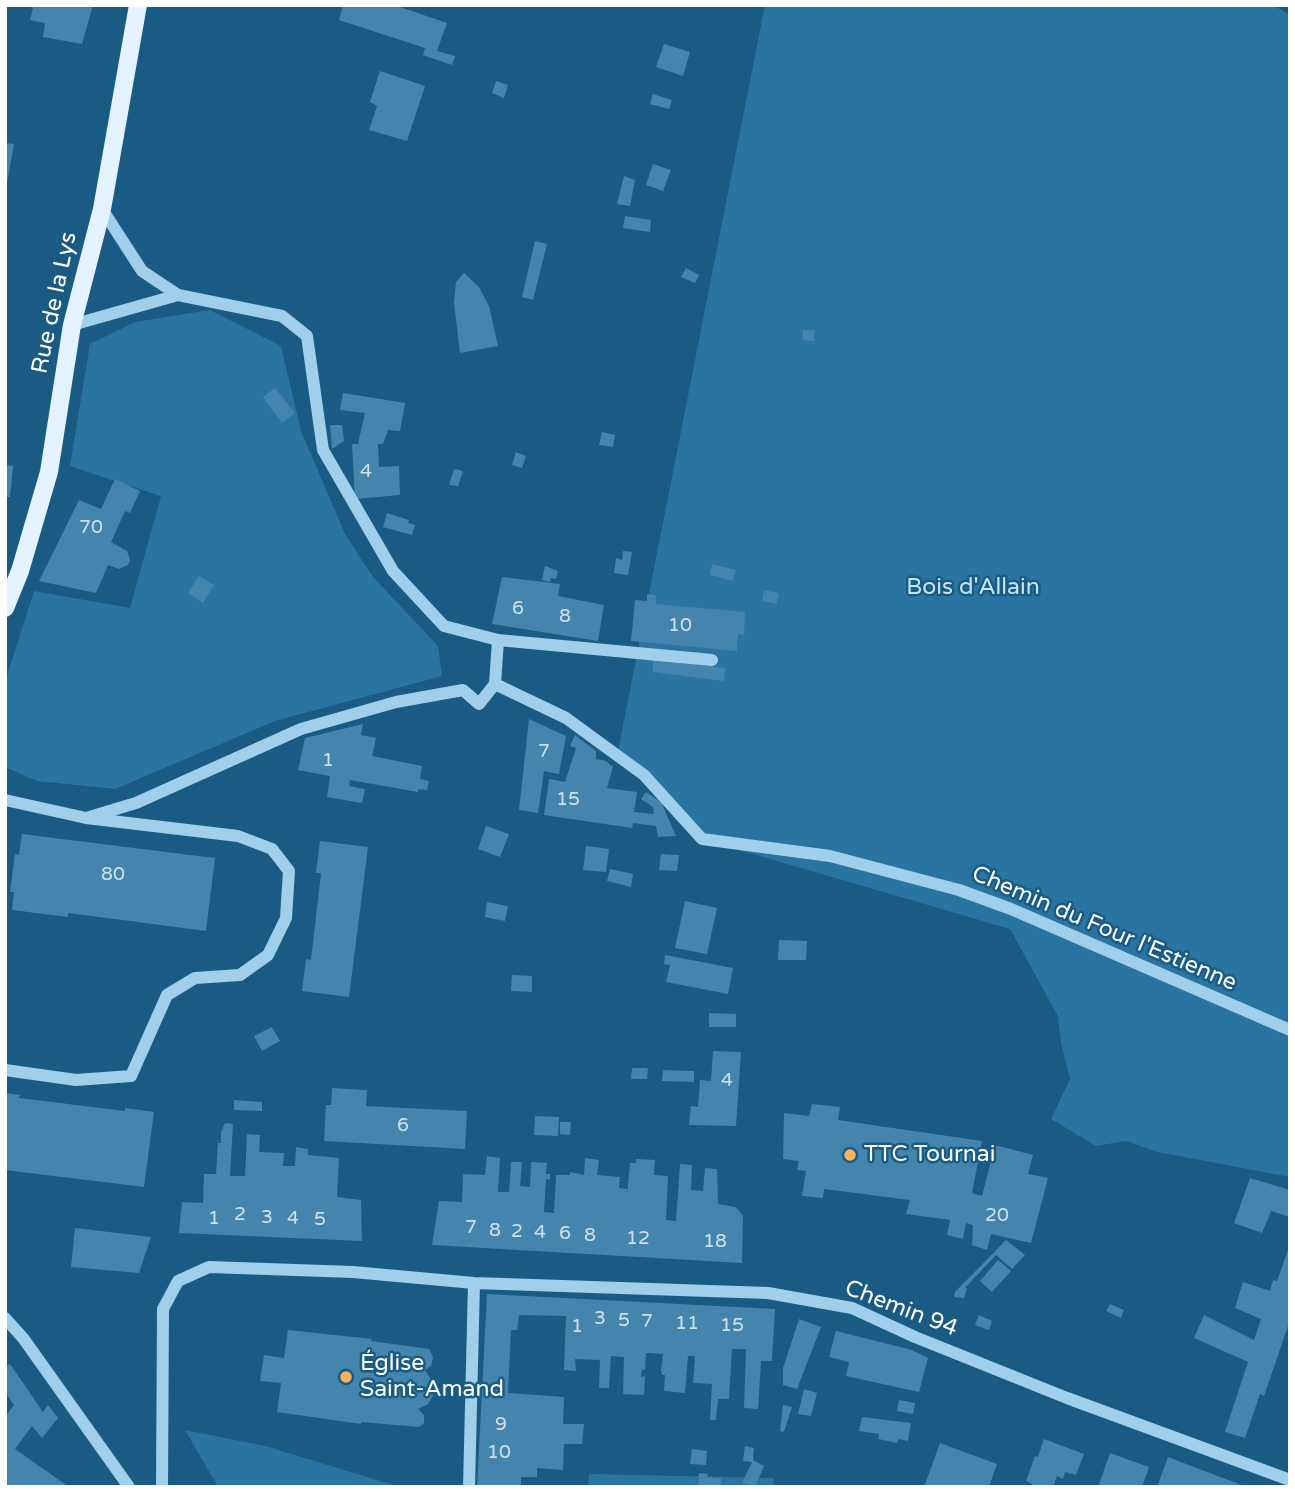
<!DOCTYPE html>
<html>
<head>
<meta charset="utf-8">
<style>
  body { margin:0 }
  #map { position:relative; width:1295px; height:1492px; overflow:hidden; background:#1a5b83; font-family:"Varela Round",sans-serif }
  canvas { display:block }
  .frame { position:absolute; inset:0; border:7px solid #fff; pointer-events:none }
</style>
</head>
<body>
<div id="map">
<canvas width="1295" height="1492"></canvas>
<div class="frame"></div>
</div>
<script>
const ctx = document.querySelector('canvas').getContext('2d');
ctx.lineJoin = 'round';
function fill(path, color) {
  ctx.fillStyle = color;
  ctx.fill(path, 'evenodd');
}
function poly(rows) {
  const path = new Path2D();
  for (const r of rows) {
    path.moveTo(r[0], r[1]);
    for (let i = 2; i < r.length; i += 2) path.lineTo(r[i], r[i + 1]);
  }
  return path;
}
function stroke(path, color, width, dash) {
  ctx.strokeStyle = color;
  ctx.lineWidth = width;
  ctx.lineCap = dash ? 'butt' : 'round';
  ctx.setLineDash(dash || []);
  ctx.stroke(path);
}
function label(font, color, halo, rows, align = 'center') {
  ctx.font = font + ' "Varela Round",sans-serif';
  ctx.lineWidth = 5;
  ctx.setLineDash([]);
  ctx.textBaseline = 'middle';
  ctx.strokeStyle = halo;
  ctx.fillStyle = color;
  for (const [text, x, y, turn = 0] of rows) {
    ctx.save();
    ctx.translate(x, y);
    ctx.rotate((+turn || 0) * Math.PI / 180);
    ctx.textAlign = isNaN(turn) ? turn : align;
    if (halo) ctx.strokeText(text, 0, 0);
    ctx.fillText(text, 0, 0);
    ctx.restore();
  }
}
fill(poly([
  [765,5,1273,5,1290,15,1290,1177,1158,1152,1126,1141,1096,1146,1051,1119,1070,1079,1061,1043,1058,1016,1010,929,702,839,617,756],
  [210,310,281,346,301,431,345,534,373,577,438,646,442,676,275,721,115,789,37,781,5,767,5,682,34,591,130,608,161,496,70,466,90,344,135,322],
  [185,1430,265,1446,400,1487,218,1487],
  [589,1474,774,1478,773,1487,588,1487]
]), '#2974a0');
fill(poly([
  [28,5,93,5,82,44,43,37,45,23,30,20,33,8],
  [343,5,394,5,447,23,437,51,455,56,452,65,423,55,425,48,339,20],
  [664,44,690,52,683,76,656,67],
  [380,71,425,86,407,141,369,130,377,106,370,102],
  [496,81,508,85,504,98,492,93],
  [653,94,672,100,669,109,650,104],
  [5,143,14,144,7,183,5,183],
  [653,164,671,170,663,191,646,185],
  [624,176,635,180,630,206,617,204],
  [625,216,651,220,650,232,623,228],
  [535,241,547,244,533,300,522,297],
  [686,268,699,275,695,283,681,277],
  [464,273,479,287,489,306,498,346,460,353,454,302,456,282],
  [803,330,815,330,814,341,803,340],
  [275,388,295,413,282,423,263,397],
  [343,393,405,403,400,431,388,430,383,444,378,444,379,467,399,466,400,495,355,499,352,444,358,444,365,413,340,410],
  [330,425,342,425,344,441,332,449],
  [602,432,615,435,613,447,599,445],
  [516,452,526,456,522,468,512,465],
  [5,465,13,466,10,497,5,497],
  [454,469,463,471,458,486,449,485],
  [115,479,140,491,130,513,125,511,111,542,127,551,130,560,128,565,119,569,108,565,96,593,39,581,79,500,101,509],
  [387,513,409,520,408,523,415,525,412,535,383,527],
  [623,551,632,552,628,575,614,573,616,558,622,560],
  [712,564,736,570,733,581,710,575],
  [545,566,558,571,556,579,551,578,550,582,542,580],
  [199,576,214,585,203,603,188,593],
  [502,577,560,584,558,596,604,605,598,641,492,624],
  [764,590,779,593,777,604,762,601],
  [647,594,656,595,656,604,745,612,744,635,738,634,737,651,631,641,635,600,647,601],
  [653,659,725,668,724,681,653,672],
  [529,719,566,736,559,774,544,771,538,813,519,810],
  [363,724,361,735,376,738,372,756,422,766,420,779,429,781,427,790,418,789,418,792,350,780,349,786,365,789,362,803,327,797,330,776,298,770,305,738],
  [575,735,596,751,596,759,606,761,613,767,607,788,637,792,634,812,654,814,653,807,641,799,646,792,661,802,676,836,658,837,656,826,633,823,632,828,544,815,549,779,565,782,576,748,570,746],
  [486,826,509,834,500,857,478,849],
  [22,834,215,858,206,931,76,914,68,913,68,917,12,910,14,892,10,892,15,854,19,855],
  [320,841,368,847,349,997,302,991,306,959,311,960,321,873,316,873],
  [586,846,609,849,606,872,583,870],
  [661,854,679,855,677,871,659,870],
  [610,869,633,874,631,887,607,881],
  [685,901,717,908,707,954,675,948],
  [487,902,508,906,505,921,485,917],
  [779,940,807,941,806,960,778,960],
  [665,955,733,968,728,994,666,982,670,965,664,964],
  [512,975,532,976,532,992,511,991],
  [709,1013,736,1014,736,1027,709,1027],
  [272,1027,280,1041,262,1051,254,1036],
  [713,1051,741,1052,736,1126,689,1125,691,1106,698,1107,700,1080,711,1081],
  [632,1068,648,1068,647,1079,631,1079],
  [663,1070,694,1071,694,1082,662,1081],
  [332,1088,367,1090,366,1106,467,1111,465,1149,324,1141,326,1105,331,1105],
  [5,1093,20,1095,19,1098,125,1111,125,1108,154,1112,144,1187,5,1170],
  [234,1100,262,1102,262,1111,234,1110],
  [812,1104,840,1107,838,1120,982,1141,972,1193,982,1196,995,1145,1033,1155,1028,1174,1048,1178,1031,1243,991,1234,987,1250,972,1245,973,1225,966,1223,963,1239,947,1235,950,1220,906,1214,910,1200,824,1189,823,1198,802,1196,806,1171,797,1170,799,1161,783,1159,784,1113,809,1116],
  [535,1116,559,1117,558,1136,534,1135],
  [560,1122,571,1122,570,1135,560,1134],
  [225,1123,233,1124,230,1176,245,1176,247,1134,260,1135,259,1152,284,1153,283,1166,295,1166,296,1147,308,1149,308,1155,339,1158,337,1197,361,1200,362,1241,179,1233,182,1202,203,1203,204,1174,216,1174,218,1143,221,1143,221,1132],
  [487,1156,500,1158,498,1192,509,1192,511,1162,522,1162,520,1186,530,1187,531,1162,547,1163,546,1174,550,1174,550,1180,546,1179,544,1212,554,1213,556,1175,570,1175,570,1172,584,1175,585,1158,599,1160,597,1175,620,1177,619,1188,627,1189,627,1195,630,1163,636,1163,636,1159,655,1160,654,1175,668,1176,666,1220,676,1221,680,1164,692,1165,691,1190,703,1191,705,1168,717,1169,718,1204,736,1207,743,1216,742,1263,432,1245,439,1201,462,1202,463,1174,485,1175],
  [1250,1178,1290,1190,1290,1217,1271,1211,1262,1233,1234,1223],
  [75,1228,151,1237,139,1273,71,1267],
  [1006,1240,1025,1255,1012,1269,996,1255,965,1288,967,1288,964,1298,954,1297,955,1292],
  [1290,1244,1290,1320,1264,1396,1260,1394,1245,1438,1225,1432,1248,1362,1194,1338,1204,1315,1254,1340,1261,1319,1235,1308,1243,1282,1270,1291,1273,1280,1277,1281],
  [998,1260,1011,1271,992,1292,980,1281],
  [487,1294,775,1309,772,1361,761,1361,758,1409,744,1408,746,1349,732,1349,729,1399,718,1399,716,1420,710,1420,712,1384,693,1383,695,1356,688,1356,685,1393,664,1391,665,1375,662,1375,661,1370,663,1354,646,1353,645,1370,642,1369,641,1377,645,1376,644,1395,623,1394,624,1357,611,1356,609,1388,599,1388,600,1360,575,1359,576,1371,564,1370,566,1316,519,1315,517,1330,511,1330,508,1393,564,1397,563,1424,584,1424,582,1444,564,1444,563,1470,537,1468,537,1477,521,1477,521,1487,477,1487],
  [1110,1304,1124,1310,1121,1318,1106,1311],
  [979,1315,992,1321,989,1330,975,1325],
  [799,1319,821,1327,797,1389,783,1385,783,1368],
  [288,1330,372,1339,371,1341,429,1349,433,1357,431,1366,425,1370,435,1385,434,1394,428,1404,418,1409,424,1415,424,1423,419,1427,361,1422,361,1424,277,1412,281,1383,260,1381,264,1355,284,1358],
  [836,1331,912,1350,928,1358,919,1392,846,1376,849,1362,829,1357],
  [10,1364,43,1412,48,1405,58,1418,42,1438,32,1426,15,1449,69,1487,5,1487,5,1417,14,1405,5,1392,5,1367],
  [804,1389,817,1393,811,1416,798,1414],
  [899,1400,915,1403,913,1414,897,1411],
  [783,1405,792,1407,784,1432,780,1431],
  [862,1417,911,1423,908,1441,898,1439,897,1443,878,1439,879,1434,859,1431],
  [1044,1439,1084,1454,1076,1475,1065,1472,1063,1479,1057,1476,1053,1487,1031,1487,1032,1484,1026,1481,1035,1456,1038,1457],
  [940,1443,997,1464,989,1487,924,1487],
  [745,1446,754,1448,753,1460,764,1466,755,1487,742,1483,752,1462,743,1461],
  [692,1449,707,1451,706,1465,690,1464],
  [1110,1453,1149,1467,1142,1487,1098,1487],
  [1168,1457,1194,1467,1247,1487,1157,1487],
  [699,1473,708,1474,707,1477,721,1478,721,1487,698,1485]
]), '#4385ac');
stroke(poly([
  [102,209,142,271,178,295,282,316,307,336,323,450,393,571,444,626,498,640,495,684,566,718,644,775,702,839,830,856,959,890,1011,909,1290,1030],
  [72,325,178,295],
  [498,640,712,660],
  [5,800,86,818,136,803,301,729,396,702,463,690,479,704,495,684],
  [5,1070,76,1080,131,1076,167,995,195,978,240,975,268,955,286,918,289,871,272,849,238,836,86,818],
  [5,1318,23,1338,129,1487],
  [162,1487,163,1309,178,1281,209,1267,353,1272,474,1283,768,1293,852,1308,915,1337,1067,1398,1290,1480],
  [469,1487,474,1283]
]), '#9fcfeb', 12);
stroke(poly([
  [5,608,20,571,49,472,72,325,102,209,138,5]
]), '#e3f3ff', 18);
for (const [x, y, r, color] of [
  [850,1155,7,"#fdb15b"],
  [346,1377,7,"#fdb15b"]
]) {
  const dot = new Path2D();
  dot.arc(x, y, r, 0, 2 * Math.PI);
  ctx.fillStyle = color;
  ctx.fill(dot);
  stroke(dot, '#1a5b83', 2.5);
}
label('19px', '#d0e0ea', null, [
  ["4",366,472],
  ["70",91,528],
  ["6",518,609],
  ["8",565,617],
  ["10",680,626],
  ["7",544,752],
  ["1",328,761],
  ["15",568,800],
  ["80",113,875],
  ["4",727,1081],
  ["6",403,1126],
  ["2",240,1215],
  ["20",997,1216],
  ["3",267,1218],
  ["1",214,1219],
  ["4",293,1219],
  ["5",320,1220],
  ["7",471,1228],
  ["8",495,1231],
  ["2",517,1232],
  ["4",540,1233],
  ["6",565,1234],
  ["8",590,1236],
  ["12",638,1239],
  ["18",715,1242],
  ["3",600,1319],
  ["5",624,1321],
  ["7",647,1322],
  ["11",687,1324],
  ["15",732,1326],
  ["1",577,1327],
  ["9",501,1425],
  ["10",499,1453]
]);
label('23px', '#fff', '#1a5b83', [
  ["Rue de la Lys",55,303,-78],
  ["Chemin du Four l'Estienne",1104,929,23],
  ["Chemin 94",901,1309,21]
]);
label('23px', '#c4e5f8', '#1a5b83', [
  ["Bois d'Allain",973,588]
]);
label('23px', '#fff', '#1a5b83', [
  ["TTC Tournai",864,1155],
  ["Église",360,1364],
  ["Saint-Amand",360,1390]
], 'left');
</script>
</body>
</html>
